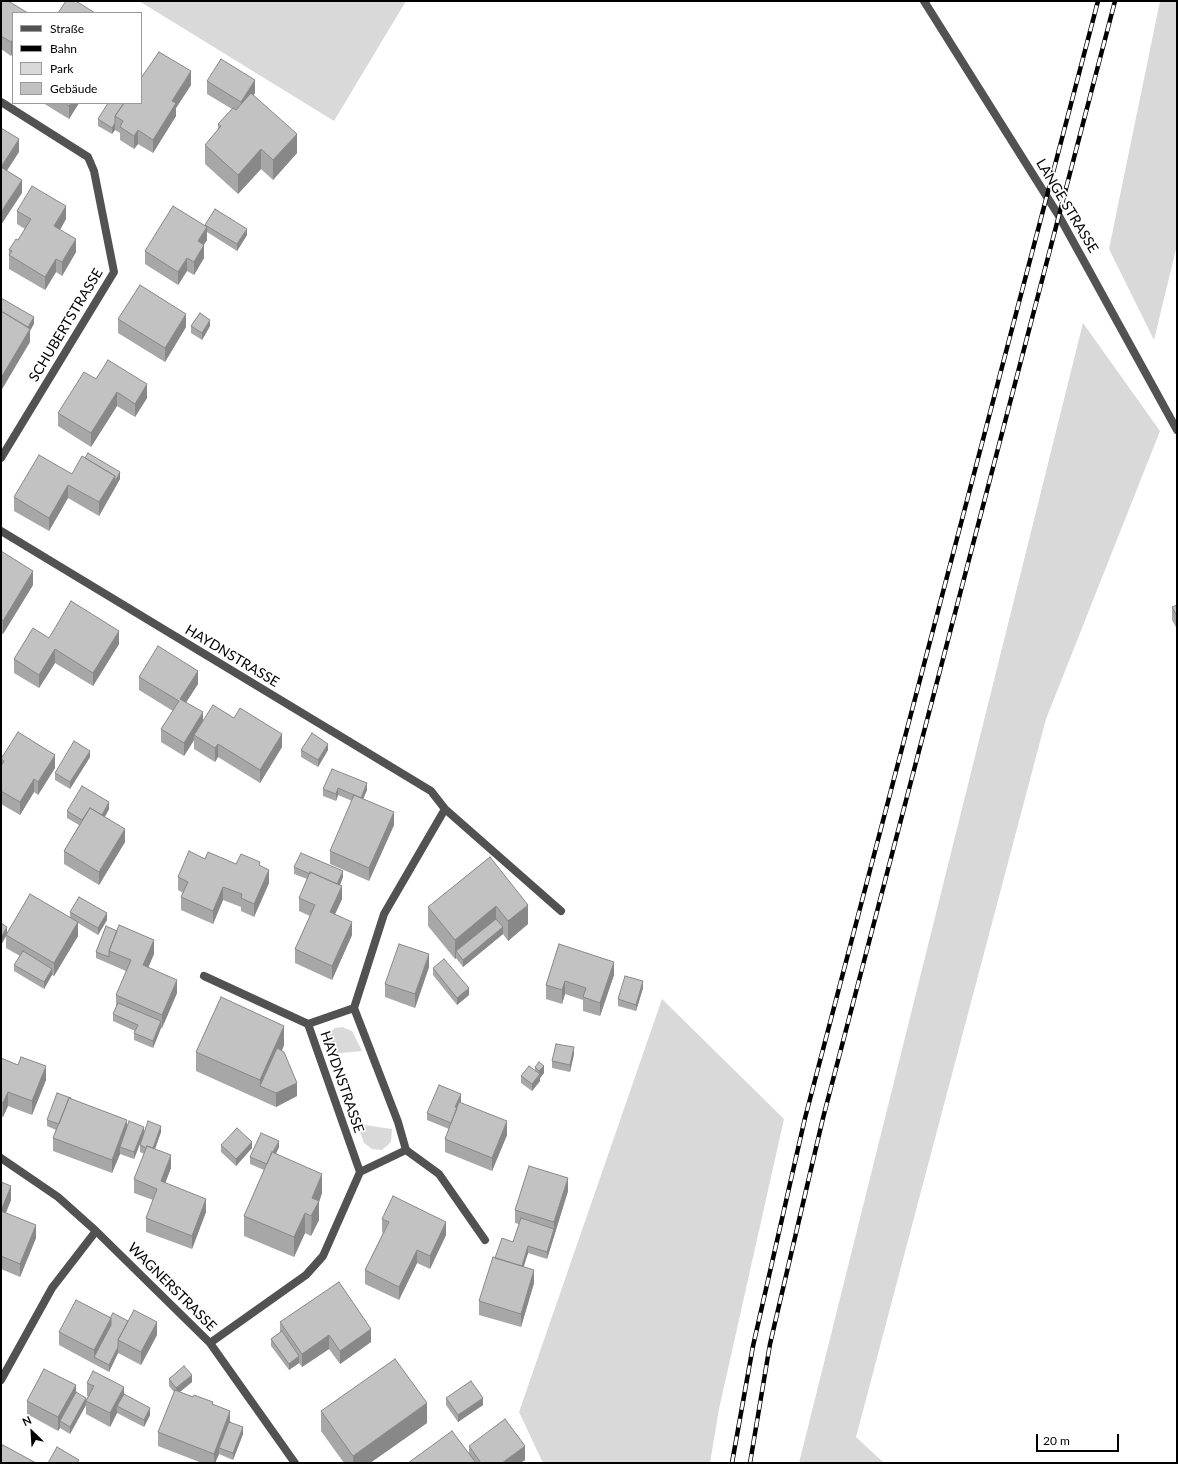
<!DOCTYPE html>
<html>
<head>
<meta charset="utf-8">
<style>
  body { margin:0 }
  #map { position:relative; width:1178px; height:1464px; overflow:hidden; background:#fff; font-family:Lato,sans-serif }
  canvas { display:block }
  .frame { position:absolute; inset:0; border:2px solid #000; pointer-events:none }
  .legend { position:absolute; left:12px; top:12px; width:130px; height:92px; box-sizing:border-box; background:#fff; border:1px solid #999; margin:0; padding:5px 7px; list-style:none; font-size:12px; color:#000 }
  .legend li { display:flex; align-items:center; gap:8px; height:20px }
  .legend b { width:20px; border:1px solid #999 }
  .north { position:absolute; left:12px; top:1412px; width:40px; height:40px; -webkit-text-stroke:3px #fff; paint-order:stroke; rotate:335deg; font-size:11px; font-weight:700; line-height:16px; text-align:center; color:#000 }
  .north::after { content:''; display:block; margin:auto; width:14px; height:18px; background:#000; clip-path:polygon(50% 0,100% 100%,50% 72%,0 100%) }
  .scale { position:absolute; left:1036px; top:1434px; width:83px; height:18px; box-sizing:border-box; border:2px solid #000; border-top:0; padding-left:5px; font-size:12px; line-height:14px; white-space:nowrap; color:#000; -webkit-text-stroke:3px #fff; paint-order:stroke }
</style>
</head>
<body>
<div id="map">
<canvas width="1178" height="1464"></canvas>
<div class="frame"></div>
<ul class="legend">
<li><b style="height:5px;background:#525252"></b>Straße</li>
<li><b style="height:5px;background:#000"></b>Bahn</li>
<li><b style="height:11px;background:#d9d9d9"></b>Park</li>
<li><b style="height:11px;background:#c2c2c2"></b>Gebäude</li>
</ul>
<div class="north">N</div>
<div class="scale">20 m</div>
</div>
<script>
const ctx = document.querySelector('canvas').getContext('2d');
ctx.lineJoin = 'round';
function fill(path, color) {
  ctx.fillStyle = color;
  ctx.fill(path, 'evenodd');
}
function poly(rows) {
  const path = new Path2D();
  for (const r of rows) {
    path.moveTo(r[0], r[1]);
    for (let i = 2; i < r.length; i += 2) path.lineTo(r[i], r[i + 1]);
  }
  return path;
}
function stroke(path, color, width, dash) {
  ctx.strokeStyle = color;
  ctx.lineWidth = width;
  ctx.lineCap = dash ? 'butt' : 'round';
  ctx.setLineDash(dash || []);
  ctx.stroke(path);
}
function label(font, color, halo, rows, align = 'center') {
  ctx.font = font + ' Lato,sans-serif';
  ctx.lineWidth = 3.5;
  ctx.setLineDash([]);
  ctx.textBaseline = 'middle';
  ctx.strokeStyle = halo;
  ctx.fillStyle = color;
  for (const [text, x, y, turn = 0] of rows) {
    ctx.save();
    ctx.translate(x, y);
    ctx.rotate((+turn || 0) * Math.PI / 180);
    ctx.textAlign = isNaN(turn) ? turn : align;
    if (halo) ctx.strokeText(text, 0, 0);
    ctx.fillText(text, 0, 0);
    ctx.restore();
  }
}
fill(poly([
  [139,1,406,1,334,121],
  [1160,1,1177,1,1177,245,1154,340,1109,249],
  [1083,323,1160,431,1046,719,856,1437,884,1463,799,1463],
  [662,999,784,1119,719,1409,710,1463,543,1463,519,1412],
  [342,1027,352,1031,362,1051,330,1054,326,1044,328,1034,335,1028],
  [357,1124,392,1129,391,1142,382,1150,372,1149,364,1143]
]), '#d9d9d9');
stroke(poly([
  [204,976,308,1024],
  [406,1150,439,1174,485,1240]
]), '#525252', 8);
stroke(poly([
  [924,1,1059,216,1177,430],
  [1,102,88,157,94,171,114,272,1,458],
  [1,531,431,791,445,809,384,914,354,1008,308,1024,360,1172],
  [445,809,561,911],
  [1,1158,58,1197,96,1231,210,1343,295,1463],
  [210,1343,306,1275,323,1256,360,1172,406,1150,398,1122,354,1008],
  [1,1380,52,1288,96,1231]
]), '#525252', 8);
const rail = poly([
  [732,1463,753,1346,805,1118,1098,1],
  [750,1463,770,1344,823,1118,1115,1]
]);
stroke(rail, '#000', 4.5);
stroke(rail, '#fff', 3, [9]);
fill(poly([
  [1,1,13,13,13,52,11,56,1,49],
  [207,81,255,93,253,95,297,153,273,180,261,169,238,194,205,164,205,145,218,130,218,124,232,109,207,94],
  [191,85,176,108,176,116,153,153,138,144,134,149,120,140,120,133,115,130,112,134,98,126,98,119],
  [43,103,79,103,69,119],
  [17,211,66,219,60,230,76,252,62,276,56,272,45,290,9,269,9,250,18,240,25,229,17,224],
  [205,225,247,235,237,251,207,232,207,240,204,244,204,258,194,275,187,271,178,285,145,264,145,251,205,226],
  [118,319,186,327,165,362,118,333],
  [191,326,210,326,202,340,191,333],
  [96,379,147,398,135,417,117,406,91,447,58,426,58,413],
  [72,474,120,479,99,516,68,498,49,531,14,511,14,497],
  [1,551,33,585,3,634,1,633],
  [1177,605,1177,629,1172,620,1172,607],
  [49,638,119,644,93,686,55,663,39,688,14,673,14,659],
  [139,677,198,684,186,702,203,721,282,747,260,783,218,757,215,762,194,749,194,740,184,756,161,742,161,729,173,711,139,690],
  [301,750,328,750,318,767,301,757],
  [90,757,70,789,55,780,55,773],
  [1,759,55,768,38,795,34,792,20,815,1,804],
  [332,769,367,790,363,799,394,825,369,881,330,864,330,851,352,801,338,795,336,801,323,796,323,789],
  [109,809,105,817,125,842,99,885,64,864,64,851,79,825,67,818,67,811],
  [490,857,528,924,508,941,503,934,463,967,456,958,455,959,428,926,428,907],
  [205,859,236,864,260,866,269,883,254,917,241,911,241,907,223,900,213,924,181,910,181,897,183,893,178,890,178,877],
  [294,867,343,877,340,885,342,899,335,914,352,935,332,980,295,963,295,949,310,916,299,911,299,898,307,879,294,874],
  [70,912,107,920,98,935,78,923,78,936,54,976,52,975,44,989,14,971,14,965,20,956,6,948,6,936,1,945,1,923,7,932,70,918],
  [106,926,154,954,148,968,177,993,162,1028,161,1028,153,1048,134,1040,134,1033,135,1031,113,1021,113,1014,116,1007,116,995,126,971,96,958,96,952],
  [559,944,614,975,600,1016,583,1011,583,1000,565,994,562,1004,546,999,546,985],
  [429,967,415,1008,385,997,385,984],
  [433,968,469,995,457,1005,433,975],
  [643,988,636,1011,618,1006,618,999],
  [284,1045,282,1051,297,1096,276,1107,196,1071,196,1052],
  [574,1054,570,1072,552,1068,552,1061],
  [1,1058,46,1080,32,1115,8,1106,3,1117,1,1116],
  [535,1067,544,1073,540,1078,540,1081,532,1091,521,1083,521,1076,535,1071],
  [461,1101,460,1102,507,1135,492,1171,445,1152,445,1139,449,1129,427,1120,427,1113],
  [47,1120,127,1127,144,1134,161,1132,155,1149,171,1168,165,1183,206,1212,192,1249,146,1232,146,1218,153,1200,134,1193,134,1179,144,1154,140,1152,140,1145,143,1135,134,1159,120,1154,112,1173,53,1151,53,1138,56,1130,47,1126],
  [221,1145,252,1148,236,1166,221,1152],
  [279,1147,276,1153,322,1193,319,1202,319,1220,311,1236,305,1233,294,1257,244,1236,244,1216,264,1170,250,1164,250,1157],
  [1,1182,11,1200,6,1213,36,1238,20,1277,1,1269],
  [568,1191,547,1259,528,1253,523,1267,534,1283,521,1327,479,1315,479,1301,495,1258,513,1242,519,1224,515,1223,515,1210],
  [382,1219,446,1235,430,1269,417,1263,399,1300,365,1284,365,1270,383,1233,382,1232],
  [110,1318,157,1335,141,1365,118,1353,109,1372,59,1345,59,1332],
  [280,1322,371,1342,340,1364,329,1349,302,1367,299,1363,289,1370,271,1346,271,1339,280,1332],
  [169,1379,192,1382,180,1392,213,1404,243,1434,233,1460,219,1454,215,1463,202,1463,158,1446,158,1432,174,1392,169,1386],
  [87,1383,124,1394,150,1415,144,1427,117,1413,110,1427,86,1414,86,1405,70,1434,60,1428,58,1431,27,1414,27,1401,76,1392,86,1400,88,1396,87,1396],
  [446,1398,483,1405,458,1422,446,1405],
  [321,1411,427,1423,370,1463,344,1463,321,1431],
  [469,1446,525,1460,520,1463,408,1463,469,1454]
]), '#a7a7a7');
fill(poly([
  [13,39,13,52,11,56,11,42],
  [191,71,191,85,176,108,176,116,153,153,153,140,172,101],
  [255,80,255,93,241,115,241,102],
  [71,103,79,103,69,119,69,106],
  [115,123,115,130,112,134,112,128],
  [138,130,138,144,134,149,134,136],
  [297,134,297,153,273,180,273,160],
  [19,139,19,152,1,180,1,167],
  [261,149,261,169,238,194,238,175],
  [22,180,22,193,1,225,1,212],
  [66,206,66,219,54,240,54,226],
  [207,227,207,240,198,254,198,241],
  [247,229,247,235,237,251,237,244],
  [76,239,76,252,62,276,62,262],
  [204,245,204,258,194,275,194,262],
  [187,258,187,271,178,285,178,272],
  [56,259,56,272,45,290,45,277],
  [186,314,186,327,165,362,165,348],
  [34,317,34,324,30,331,30,342,1,391,1,378,25,332],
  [210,320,210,326,202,340,202,333],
  [147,384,147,398,135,417,135,404],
  [117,392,117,406,91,447,91,433],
  [120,472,120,479,99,516,99,502,115,476],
  [68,485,68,498,49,531,49,518],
  [33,571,33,585,3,634,3,621],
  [119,631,119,644,93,686,93,673],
  [55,649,55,663,39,688,39,675],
  [198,671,198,684,180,712,180,699],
  [203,712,203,726,194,735,194,740,184,756,184,743],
  [282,734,282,747,260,783,260,770],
  [218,744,218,757,215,762,215,748],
  [328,744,328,750,318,767,318,760],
  [90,751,90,757,70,789,70,782],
  [55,755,55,768,38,795,38,782],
  [34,779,34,792,20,815,20,802],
  [367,783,367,790,361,804,361,798],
  [338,788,338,795,336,801,336,794],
  [109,802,109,809,99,827,99,820],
  [394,812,394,825,369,881,369,868],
  [125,829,125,842,99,885,99,872],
  [269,870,269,883,254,917,254,904],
  [343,871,343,877,337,892,337,885],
  [342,886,342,899,330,925,330,912],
  [223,887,223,900,213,924,213,911],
  [528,905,528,924,508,941,508,921],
  [496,906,496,925,456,951,456,958,455,959,455,940],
  [107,913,107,920,98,935,98,928],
  [78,922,78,936,54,976,54,963],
  [352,922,352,935,332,980,332,966],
  [7,927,7,934,6,935,6,936,1,945,1,938],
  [503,927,503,934,463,967,463,960],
  [154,940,154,954,143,979,143,965],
  [429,954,429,967,415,1008,415,994],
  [614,962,614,975,600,1016,600,1003],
  [52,969,52,975,44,989,44,982],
  [177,980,177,993,162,1028,162,1015],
  [565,981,565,994,562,1004,562,990],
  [643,981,643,988,636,1011,636,1005],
  [469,988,469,995,457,1005,457,998],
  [161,1021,161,1028,153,1048,153,1041],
  [284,1026,284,1045,265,1089,260,1086,260,1080],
  [574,1047,574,1054,570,1072,570,1065],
  [46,1066,46,1080,32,1115,32,1101],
  [544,1066,544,1073,540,1078,540,1081,532,1091,532,1084,539,1075,539,1071],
  [297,1083,297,1096,276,1107,276,1093],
  [8,1092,8,1106,3,1117,3,1103],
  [461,1094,461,1101,455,1114,455,1107],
  [127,1120,127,1134,120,1147,120,1154,112,1173,112,1160],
  [507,1121,507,1135,492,1171,492,1158],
  [161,1126,161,1132,152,1157,152,1150],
  [144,1127,144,1134,134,1159,134,1152],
  [279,1141,279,1147,268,1171,268,1164],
  [252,1142,252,1148,236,1166,236,1159],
  [171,1155,171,1168,161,1194,161,1181],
  [322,1174,322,1193,319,1202,319,1220,311,1236,312,1198],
  [568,1178,568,1191,547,1259,547,1252,554,1229,554,1222],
  [11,1186,11,1200,1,1224,1,1211],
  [206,1199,206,1212,192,1249,192,1236],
  [305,1213,305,1233,294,1257,294,1237],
  [446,1222,446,1235,430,1269,430,1256],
  [36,1225,36,1238,20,1277,20,1264],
  [528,1246,528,1253,520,1279,520,1272],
  [417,1250,417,1263,399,1300,399,1287],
  [534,1270,534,1283,521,1327,521,1314],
  [2,1290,2,1303,1,1305,1,1291],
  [111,1318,111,1332,94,1357,94,1350],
  [157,1322,157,1335,141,1365,141,1352],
  [371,1329,371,1342,340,1364,340,1351],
  [329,1335,329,1349,302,1367,302,1354],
  [118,1347,118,1353,109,1372,109,1365],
  [299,1356,299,1363,289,1370,289,1364],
  [192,1375,192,1382,176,1395,176,1388],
  [76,1385,76,1399,60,1421,60,1428,58,1431,58,1417],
  [124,1387,124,1401,117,1406,117,1413,110,1427,110,1413],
  [86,1398,86,1405,70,1434,70,1427],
  [483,1398,483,1405,458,1422,458,1415],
  [427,1403,427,1423,370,1463,353,1463,353,1456],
  [150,1408,150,1415,144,1427,144,1420],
  [230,1411,230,1425,219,1448,219,1454,215,1463,214,1463,214,1454],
  [243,1427,243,1434,233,1460,233,1453],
  [525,1446,525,1460,520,1463,502,1463]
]), '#888');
const building = poly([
  [1,1,8,1,28,13,13,13,13,39,11,42,1,36,1,1],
  [66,1,76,1,95,13,58,13,66,1],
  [159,52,191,71,172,101,176,103,153,140,138,130,134,136,120,127,123,121,115,116,124,103,141,103,141,78,159,52],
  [221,59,255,80,241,102,207,81,221,59],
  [251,93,297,134,273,160,261,149,238,175,205,145,221,126,218,124,233,108,236,110,251,93],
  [65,103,71,103,69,106,65,103],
  [108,103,124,103,115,116,115,123,112,128,98,119,108,103],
  [1,128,19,139,1,167,22,180,1,212,1,128],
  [32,186,66,206,54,226,76,239,62,262,56,259,45,277,9,255,12,251,9,250,16,239,18,240,31,219,17,211,32,186],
  [173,206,207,227,198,241,204,245,194,262,187,258,178,272,145,251,173,206],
  [215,209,247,229,237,244,205,225,215,209],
  [140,285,186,314,165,348,118,319,140,285],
  [1,298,34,317,28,327,1,311,1,298],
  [1,311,30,329,1,378,1,311],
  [200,313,210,320,202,333,191,326,200,313],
  [108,360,147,384,135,404,117,392,91,433,58,413,84,372,96,379,108,360],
  [88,453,120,472,115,482,115,476,85,458,88,453],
  [39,455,72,474,82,456,115,476,99,502,68,485,49,518,14,497,39,455],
  [1,551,33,571,3,621,1,619,1,551],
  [71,601,119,631,93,673,55,649,39,675,14,659,33,628,49,638,71,601],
  [1177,605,1177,616,1172,607,1177,605],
  [158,646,198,671,180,699,203,712,184,743,161,729,179,701,139,677,158,646],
  [213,705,234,718,240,708,282,734,260,770,218,744,215,748,194,735,213,705],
  [18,732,55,755,38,782,34,779,20,802,1,791,1,766,4,761,1,759,18,732],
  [312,733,328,744,318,760,301,750,312,733],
  [74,741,90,751,70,782,55,773,74,741],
  [332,769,367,783,361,798,338,788,336,794,323,789,332,769],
  [82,786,109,802,102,815,90,808,82,820,67,811,82,786],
  [354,795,394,812,369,868,330,851,354,795],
  [90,808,125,829,99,872,64,851,90,808],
  [189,851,205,859,208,852,236,864,241,854,260,862,259,865,269,870,254,904,241,898,242,894,223,887,213,911,181,897,188,882,178,877,189,851],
  [301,853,343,871,337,884,310,872,310,874,294,867,301,853],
  [490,857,528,905,508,921,496,906,455,940,428,907,490,857],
  [310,872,342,886,330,912,352,922,332,966,295,949,315,905,299,898,310,872],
  [30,894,78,922,54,963,6,935,30,894],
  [79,897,107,913,98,928,70,912,79,897],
  [496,919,503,927,463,960,456,951,496,919],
  [1,923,7,927,1,938,1,923],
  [119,925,154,940,143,965,177,980,162,1015,116,995,131,960,109,951,119,925],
  [106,926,117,931,109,951,109,957,96,952,106,926],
  [399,944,429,954,415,994,385,984,399,944],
  [559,944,614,962,600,1003,583,997,586,988,565,981,562,990,546,985,559,944],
  [23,951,52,969,44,982,14,965,23,951],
  [444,959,469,988,457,998,433,968,444,959],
  [625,976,643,981,636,1005,618,999,625,976],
  [221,997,284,1026,260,1080,196,1052,221,997],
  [118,1003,161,1021,153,1041,134,1033,138,1025,113,1014,118,1003],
  [556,1044,574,1047,570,1065,552,1061,556,1044],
  [277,1048,284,1052,297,1083,276,1093,260,1086,277,1048],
  [21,1057,46,1066,32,1101,8,1092,3,1103,1,1102,1,1058,18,1065,21,1057],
  [539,1062,544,1066,539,1071,535,1067,539,1062],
  [529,1066,540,1074,532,1084,521,1076,529,1066],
  [439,1085,461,1094,455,1107,457,1108,451,1123,427,1113,439,1085],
  [57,1093,71,1098,69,1098,59,1124,47,1120,57,1093],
  [69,1098,127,1120,112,1160,53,1138,69,1098],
  [459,1102,507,1121,492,1158,445,1139,459,1102],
  [129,1121,144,1127,134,1152,120,1147,129,1121],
  [148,1121,161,1126,153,1148,147,1146,146,1148,140,1145,148,1121],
  [237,1128,252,1142,236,1159,221,1145,237,1128],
  [261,1133,279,1141,273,1152,272,1152,267,1164,250,1157,261,1133],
  [147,1146,171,1155,161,1181,206,1199,192,1236,146,1218,157,1189,134,1179,147,1146],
  [272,1152,322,1174,312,1198,319,1201,311,1216,305,1213,294,1237,244,1216,272,1152],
  [529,1166,568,1178,554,1222,515,1210,529,1166],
  [1,1182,11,1186,1,1211,36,1225,20,1264,1,1256,1,1182],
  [393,1196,446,1222,430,1256,417,1250,399,1287,365,1270,389,1222,382,1219,393,1196],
  [521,1218,554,1229,547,1252,528,1246,522,1266,495,1258,502,1238,513,1242,521,1218],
  [493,1257,534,1270,521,1314,479,1301,493,1257],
  [339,1282,371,1329,340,1351,329,1335,302,1354,280,1322,339,1282],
  [76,1300,111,1318,94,1350,59,1332,76,1300],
  [134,1310,157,1322,141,1352,118,1340,134,1310],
  [113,1313,128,1321,118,1340,118,1347,109,1365,94,1357,111,1325,111,1318,110,1318,113,1313],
  [282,1331,299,1356,289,1364,271,1339,282,1331],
  [395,1359,427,1403,353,1456,321,1411,395,1359],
  [184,1366,192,1375,176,1388,169,1379,184,1366],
  [44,1369,76,1385,58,1417,27,1401,44,1369],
  [93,1371,124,1387,110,1413,86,1401,94,1386,87,1383,93,1371],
  [471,1381,483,1398,458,1415,446,1398,471,1381],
  [175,1390,193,1397,194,1395,213,1402,212,1404,230,1411,214,1454,158,1432,175,1390],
  [76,1392,86,1398,70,1427,60,1421,76,1392],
  [124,1394,150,1408,144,1420,117,1406,124,1394],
  [505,1419,525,1446,502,1463,481,1463,469,1446,505,1419],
  [229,1422,243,1427,233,1453,219,1448,229,1422],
  [452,1431,476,1463,408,1463,452,1431],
  [3,1445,36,1463,1,1463,1,1448,3,1445],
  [57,1447,79,1460,77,1463,48,1463,57,1447]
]);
fill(building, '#c2c2c2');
stroke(building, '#888', 1);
label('14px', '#000', '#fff', [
  ["LANGE STRASSE",1067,206,59],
  ["SCHUBERTSTRASSE",66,325,-59],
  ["HAYDNSTRASSE",232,656,31],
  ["HAYDNSTRASSE",342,1082,71],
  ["WAGNERSTRASSE",172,1287,45]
]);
</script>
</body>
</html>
